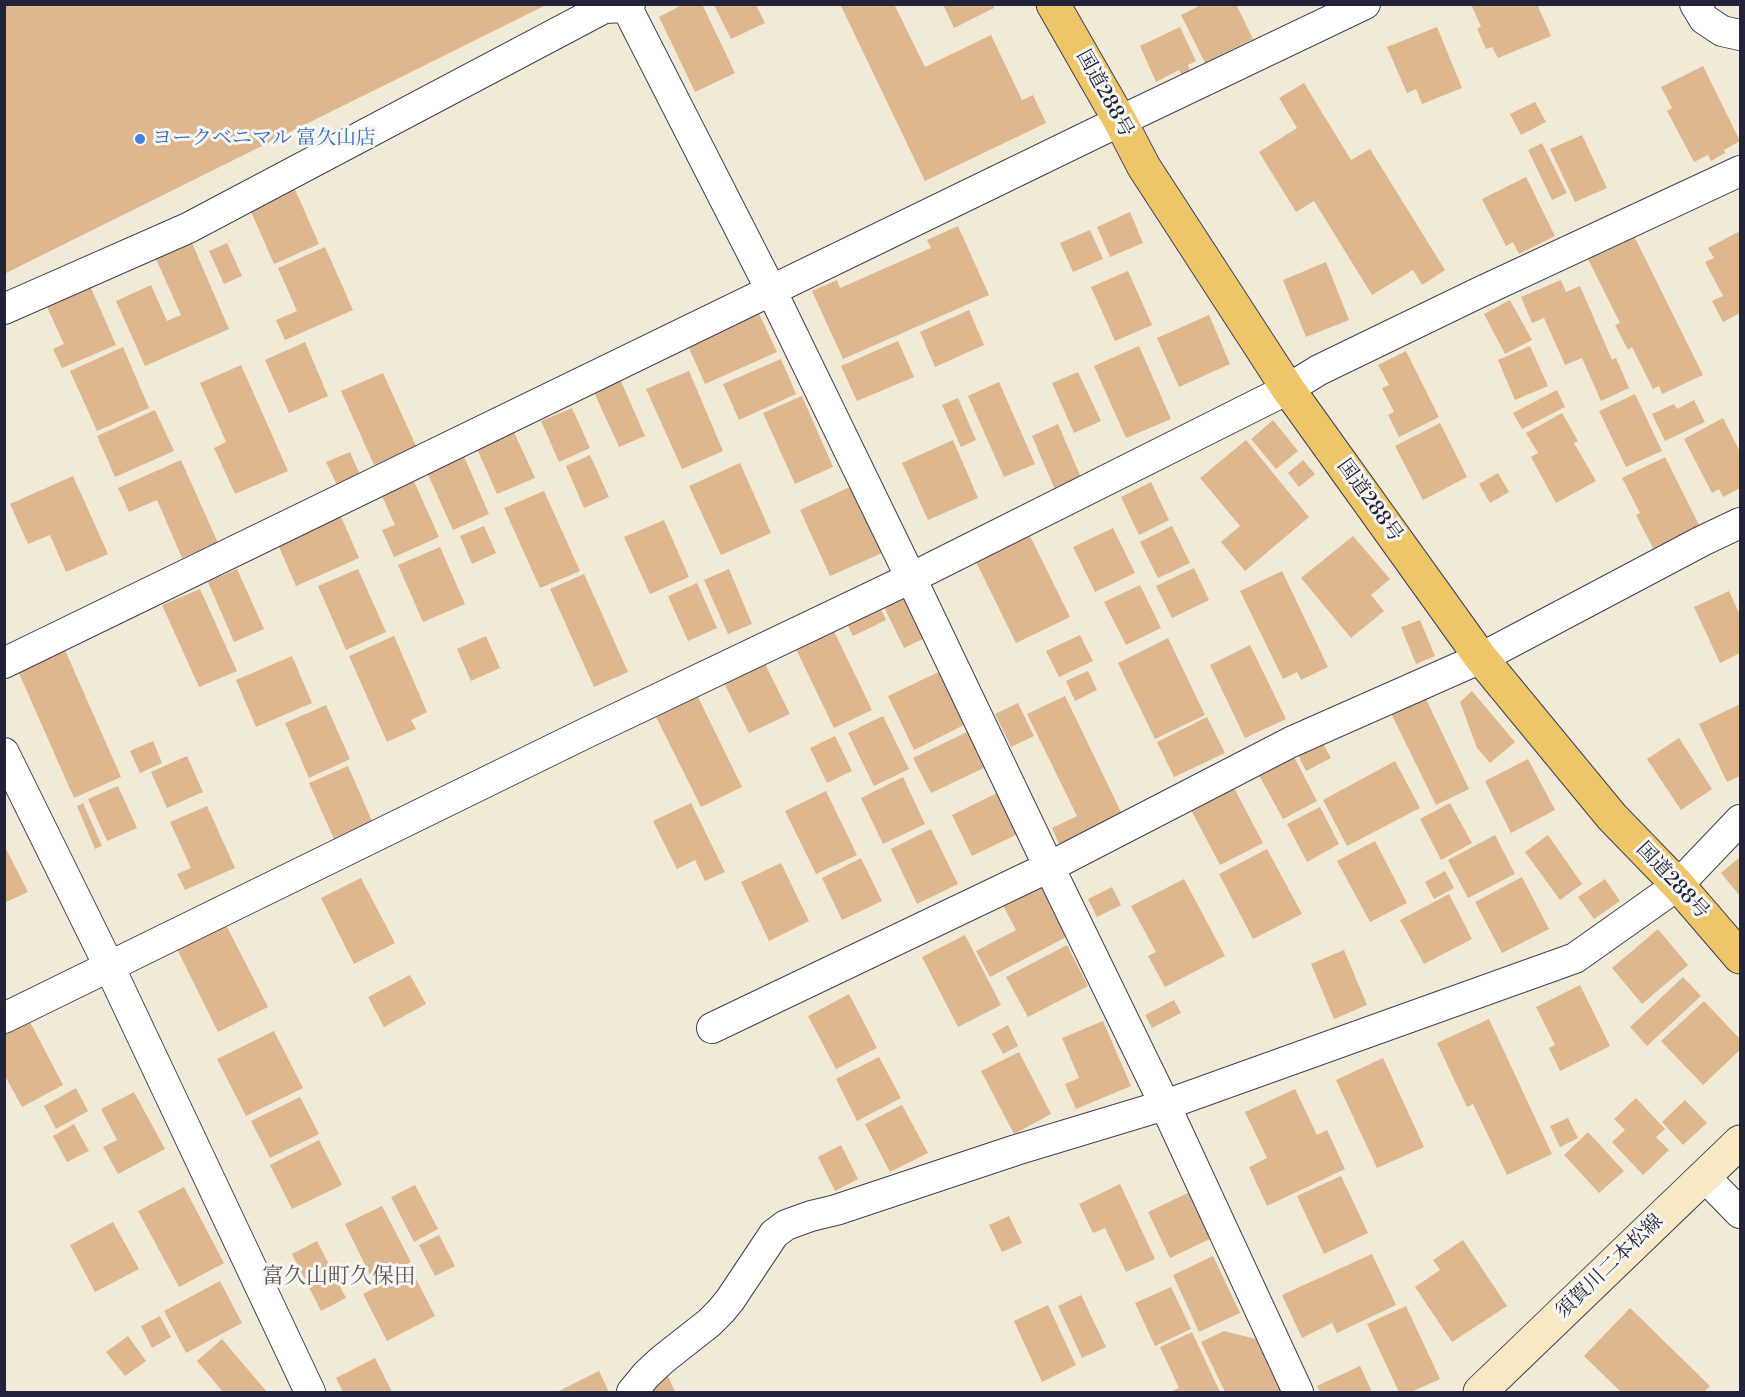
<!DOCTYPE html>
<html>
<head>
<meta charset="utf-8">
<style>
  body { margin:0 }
  #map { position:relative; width:1745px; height:1397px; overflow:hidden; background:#f1ead6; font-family:"Libre Bodoni",serif }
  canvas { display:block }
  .frame { position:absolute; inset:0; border:6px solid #22223b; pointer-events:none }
</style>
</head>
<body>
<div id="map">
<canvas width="1745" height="1397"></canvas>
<div class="frame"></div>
</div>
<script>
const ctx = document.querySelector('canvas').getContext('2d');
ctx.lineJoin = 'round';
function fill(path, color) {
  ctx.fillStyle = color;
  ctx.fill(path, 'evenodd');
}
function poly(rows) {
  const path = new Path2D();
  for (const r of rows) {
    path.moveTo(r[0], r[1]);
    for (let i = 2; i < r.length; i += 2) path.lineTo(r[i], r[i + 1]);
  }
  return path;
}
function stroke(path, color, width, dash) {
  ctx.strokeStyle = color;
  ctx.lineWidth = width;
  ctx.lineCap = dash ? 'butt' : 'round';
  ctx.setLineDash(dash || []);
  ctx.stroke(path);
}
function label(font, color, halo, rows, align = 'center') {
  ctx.font = font + ' "Libre Bodoni","Noto Serif JP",serif';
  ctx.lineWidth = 6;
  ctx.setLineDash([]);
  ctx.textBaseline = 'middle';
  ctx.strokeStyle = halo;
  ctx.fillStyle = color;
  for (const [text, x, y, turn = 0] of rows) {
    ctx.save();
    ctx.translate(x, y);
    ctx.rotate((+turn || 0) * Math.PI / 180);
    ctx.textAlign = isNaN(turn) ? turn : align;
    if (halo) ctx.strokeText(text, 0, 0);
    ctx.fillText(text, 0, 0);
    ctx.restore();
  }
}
fill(poly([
  [4,4,548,4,4,274],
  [684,4,702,4,735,73,695,92,659,17],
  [840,4,894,4,925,67,991,35,1022,100,1033,95,1046,123,925,181],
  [943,4,993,4,994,8,954,28],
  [1203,4,1236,4,1253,39,1205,63,1181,15],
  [1471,4,1537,4,1551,36,1498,58,1492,47,1486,49,1485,47,1477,28,1481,27],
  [714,5,756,5,765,23,731,39],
  [1180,27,1196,61,1188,65,1190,71,1182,75,1179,70,1156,82,1140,46],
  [1437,27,1462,88,1422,104,1416,89,1407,93,1387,47],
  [1703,66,1740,141,1724,150,1725,153,1711,161,1708,155,1694,162,1667,111,1672,108,1661,87],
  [1304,83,1351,160,1370,149,1445,270,1422,285,1413,270,1372,295,1314,201,1296,212,1259,152,1297,128,1279,98],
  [1535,102,1546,122,1521,135,1510,114],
  [1582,135,1607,188,1575,202,1550,149],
  [1542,143,1567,193,1552,200,1528,150],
  [1526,177,1555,236,1519,254,1513,242,1506,246,1482,199],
  [294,187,319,244,274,264,249,207],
  [1130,212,1143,243,1110,257,1097,227],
  [958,226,989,295,843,359,812,291,837,280,840,288,931,248,927,240],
  [1090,230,1103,259,1073,272,1060,243],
  [1740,231,1740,313,1723,322,1712,301,1723,296,1705,262,1714,258,1708,248],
  [1634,236,1703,375,1662,394,1659,386,1653,389,1632,347,1628,350,1615,325,1620,323,1588,259],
  [192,243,229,329,145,366,116,301,151,285,167,321,181,315,156,259],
  [227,243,242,276,224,284,209,251],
  [325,247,353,310,285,340,276,320,297,311,278,268],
  [1326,262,1349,320,1306,337,1283,280],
  [1128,271,1152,325,1115,341,1091,287],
  [1561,280,1566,292,1580,286,1612,360,1616,358,1629,388,1601,401,1582,358,1565,365,1544,318,1532,323,1521,297],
  [91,288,116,345,62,368,53,349,64,344,47,307],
  [1510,300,1532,340,1505,354,1484,314],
  [755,305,777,352,705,384,684,337],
  [969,310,984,345,935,367,920,332],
  [1209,315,1230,364,1179,387,1157,338],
  [898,341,914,377,857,401,841,366],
  [305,342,328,396,289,413,265,360],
  [1139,346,1171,419,1126,438,1094,366],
  [1530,346,1548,386,1515,400,1498,360],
  [123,347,149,408,97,431,70,371],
  [1406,351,1439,417,1399,437,1388,415,1394,412,1382,388,1389,385,1378,365],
  [781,359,796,394,739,420,723,384],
  [241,365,288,471,235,494,214,448,226,442,200,383],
  [689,371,723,451,682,469,646,389],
  [1078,372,1101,421,1074,433,1052,383],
  [383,373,416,446,374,465,341,391],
  [620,379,645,436,619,447,593,390],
  [999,382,1035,464,1004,477,968,396],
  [1557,390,1565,407,1522,429,1513,413],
  [1635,394,1662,451,1626,467,1599,411],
  [802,396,833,467,795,484,763,413],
  [958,398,976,440,961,447,942,405],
  [1694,400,1705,422,1665,441,1652,414,1674,404,1677,409],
  [572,408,590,448,559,462,541,421],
  [155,410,174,451,115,477,97,436],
  [1562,413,1578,441,1574,443,1596,481,1556,503,1531,457,1538,453,1526,433],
  [1723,418,1740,452,1740,488,1723,497,1719,489,1712,493,1684,439],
  [1273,420,1298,451,1276,469,1251,439],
  [1440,423,1467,477,1423,500,1395,446],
  [1058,424,1082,480,1056,492,1032,436],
  [514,432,535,478,497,494,477,449],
  [953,440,978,498,928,520,902,463],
  [1246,440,1309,517,1245,571,1221,542,1240,526,1200,478],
  [350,452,360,475,337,485,326,462],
  [462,452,489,514,453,530,425,468],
  [590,455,609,497,584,508,566,466],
  [1665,457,1700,527,1654,550,1636,515,1640,513,1622,478],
  [181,460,218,543,182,558,157,500,129,512,118,488],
  [1303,460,1315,474,1299,487,1288,473],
  [740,463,771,533,721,555,689,486],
  [1498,473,1509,492,1490,503,1479,484],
  [73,476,108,554,66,572,50,535,28,544,10,504],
  [413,479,439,537,394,557,382,530,395,525,381,494],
  [1151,482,1169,520,1139,535,1121,497],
  [852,486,882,553,830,576,800,510],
  [544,491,580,571,540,588,504,508],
  [339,512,359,558,296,586,276,540],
  [664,520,689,577,650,594,624,537],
  [484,526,496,553,472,564,460,536],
  [1172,526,1190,563,1158,578,1140,542],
  [1113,528,1135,573,1095,592,1073,547],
  [1030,536,1070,617,1016,643,976,562],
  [1353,536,1390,579,1371,595,1384,611,1351,638,1301,578],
  [440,547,465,604,423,622,398,565],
  [1194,568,1209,600,1172,618,1156,586],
  [237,569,264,629,234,642,208,582],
  [358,569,386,632,346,650,318,586],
  [729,569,752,624,728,634,704,580],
  [1282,571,1328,667,1301,680,1297,672,1283,679,1240,591],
  [584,574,628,672,594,687,550,589],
  [697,583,717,628,688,641,668,596],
  [1140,585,1161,628,1126,645,1104,602],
  [908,588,931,635,904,648,881,601],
  [200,589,237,671,199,687,162,605],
  [1729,591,1740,615,1740,653,1720,663,1694,607],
  [878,602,886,620,853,636,844,618],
  [1420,620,1435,656,1416,664,1401,627],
  [831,625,872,710,834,728,793,643],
  [1080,635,1093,661,1059,677,1046,651],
  [394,636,427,712,411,720,416,729,387,742,349,656],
  [486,636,500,668,471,681,457,649],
  [1168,638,1205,715,1155,739,1118,663],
  [61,641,121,777,74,798,14,662],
  [1250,645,1286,719,1245,738,1210,665],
  [292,656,312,703,256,727,236,680],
  [763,660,790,714,749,733,722,679],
  [945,669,959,697,952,701,964,725,914,750,888,696],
  [1088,671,1097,690,1075,701,1066,681],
  [1472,691,1515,742,1490,763,1477,748,1460,702],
  [1423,693,1469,789,1436,805,1389,709],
  [1065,696,1122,814,1059,844,1052,828,1077,816,1027,714],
  [698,697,742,787,701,807,656,717],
  [1018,703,1034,736,1011,747,995,714],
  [1740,704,1740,776,1727,782,1699,724],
  [326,705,350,759,309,778,285,723],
  [883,716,909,769,874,786,848,733],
  [1207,717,1225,753,1174,777,1157,742],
  [971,730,988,766,931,793,913,758],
  [835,736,852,771,827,783,810,748],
  [1679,738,1712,789,1681,810,1647,759],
  [153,741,162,763,140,773,130,751],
  [1322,742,1331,758,1306,771,1298,755],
  [187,756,203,792,167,808,151,772],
  [1294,757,1317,801,1283,819,1259,775],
  [1528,759,1555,810,1511,833,1485,781],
  [1395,761,1420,808,1347,846,1323,800],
  [348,766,372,821,334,839,309,783],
  [903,777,925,824,883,844,861,798],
  [1232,784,1263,843,1220,865,1189,806],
  [118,786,137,828,107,841,88,799],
  [826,791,857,855,816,874,785,811],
  [997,793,1018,834,972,856,952,815],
  [83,803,102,846,95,849,77,806],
  [691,803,725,872,705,881,695,860,677,869,653,821],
  [1450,803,1472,843,1441,860,1420,819],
  [207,806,235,868,185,890,177,874,191,868,170,822],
  [1320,807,1339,844,1307,862,1287,824],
  [931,829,958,884,917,904,891,849],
  [1495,835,1515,874,1468,898,1448,860],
  [1548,835,1582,884,1560,900,1525,852],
  [1375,841,1407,903,1370,922,1337,861],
  [4,845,28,892,4,903],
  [1267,849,1302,914,1253,939,1219,874],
  [1740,857,1740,896,1721,873],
  [861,858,882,901,842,920,822,878],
  [781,863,809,921,769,941,741,882],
  [1445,871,1454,888,1434,899,1425,882],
  [1042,876,1072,934,990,977,976,951,1016,930,999,898],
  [1522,877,1549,929,1502,953,1475,902],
  [361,878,395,943,354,964,321,898],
  [1184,879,1225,956,1165,987,1148,956,1156,952,1131,906],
  [1605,879,1620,901,1594,919,1578,897],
  [1112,887,1121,905,1097,917,1088,899],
  [1449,894,1472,939,1424,964,1400,920],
  [224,921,268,1007,218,1032,175,945],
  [1658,929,1688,965,1642,1004,1612,968],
  [965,935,1001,1005,958,1027,922,957],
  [1067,945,1088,986,1028,1017,1006,977],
  [1344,950,1367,1005,1334,1019,1311,964],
  [410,975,426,1004,384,1027,368,997],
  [1683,977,1701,996,1647,1046,1630,1027],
  [1580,985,1610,1046,1560,1071,1549,1048,1555,1045,1536,1007],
  [849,994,877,1048,836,1069,808,1016],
  [1174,1000,1181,1013,1152,1028,1145,1015],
  [1704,1001,1740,1039,1740,1050,1703,1085,1661,1041],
  [1489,1019,1552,1154,1507,1175,1473,1104,1467,1107,1437,1043],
  [29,1020,63,1085,22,1107,4,1074,4,1033],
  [1103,1021,1131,1086,1076,1109,1065,1084,1079,1078,1062,1038],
  [1008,1025,1018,1046,1003,1054,992,1034],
  [274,1031,303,1088,246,1116,217,1059],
  [1019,1052,1051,1114,1014,1134,981,1071],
  [879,1057,901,1098,857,1121,836,1079],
  [1383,1058,1424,1147,1377,1168,1336,1080],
  [76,1088,88,1111,56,1129,44,1106],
  [1295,1089,1317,1135,1327,1130,1345,1169,1267,1206,1249,1167,1267,1158,1245,1112],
  [134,1092,165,1149,118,1174,103,1147,117,1140,101,1109],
  [300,1097,319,1134,270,1158,251,1121],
  [1636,1098,1665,1129,1656,1137,1669,1150,1643,1175,1612,1142,1625,1130,1614,1119],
  [1685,1100,1707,1123,1683,1145,1662,1122],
  [902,1105,928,1153,890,1172,865,1124],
  [1568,1118,1578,1138,1560,1147,1550,1126],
  [74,1124,89,1151,67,1162,53,1136],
  [1588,1132,1624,1171,1599,1193,1564,1155],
  [319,1140,342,1185,292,1209,270,1165],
  [841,1145,858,1179,835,1191,818,1157],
  [1341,1176,1368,1233,1324,1254,1297,1196],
  [1120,1184,1155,1259,1126,1272,1105,1228,1093,1233,1079,1204],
  [415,1185,438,1229,414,1242,391,1197],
  [184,1187,224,1263,179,1287,138,1211],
  [1194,1190,1216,1236,1170,1258,1148,1212],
  [382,1206,411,1262,373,1281,345,1224],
  [1009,1216,1022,1243,1002,1252,989,1225],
  [113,1222,139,1269,95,1292,70,1245],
  [439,1235,455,1266,435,1276,419,1245],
  [1463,1240,1507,1306,1452,1342,1415,1287,1440,1270,1433,1260],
  [317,1241,346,1298,321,1311,292,1254],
  [1372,1254,1396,1305,1337,1333,1332,1323,1302,1338,1282,1295],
  [1213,1256,1240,1313,1199,1332,1173,1275],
  [411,1269,435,1316,387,1341,363,1294],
  [220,1281,242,1323,186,1353,164,1311],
  [1171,1287,1191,1329,1155,1346,1135,1303],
  [1081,1295,1106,1347,1082,1358,1058,1306],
  [1048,1305,1076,1365,1042,1382,1014,1321],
  [1406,1306,1440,1379,1411,1392,1399,1392,1367,1324],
  [1630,1308,1710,1386,1704,1392,1621,1392,1584,1356],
  [160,1316,171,1337,152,1348,141,1326],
  [1224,1331,1260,1340,1285,1392,1225,1392,1201,1342],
  [1192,1332,1220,1392,1170,1392,1179,1388,1160,1347],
  [128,1336,146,1361,125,1376,106,1352],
  [222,1339,267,1392,223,1392,197,1361],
  [375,1358,392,1392,343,1392,336,1378],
  [1360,1366,1372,1392,1320,1392,1317,1386],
  [599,1371,609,1392,557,1392],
  [667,1374,675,1392,654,1392,650,1381]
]), '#deb78f');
const street = poly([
  [625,4,771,290,911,578,1049,867,1165,1105,1298,1392],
  [1695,4,1704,19,1722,31,1740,35],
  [4,309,188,228,604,8,626,7,630,4],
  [4,663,1120,121,1365,4],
  [4,753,109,966,310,1392],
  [4,1018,586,733,911,578,1288,389,1319,370,1478,293,1740,171],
  [712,1028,1049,867,1291,742,1481,658,1702,541,1740,523],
  [1704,1176,1740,1213],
  [632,1392,646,1375,662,1360,709,1323,721,1311,730,1300,774,1234,786,1225,811,1216,836,1210,1016,1150,1165,1105,1575,958,1678,885,1740,820]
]);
const secondary = poly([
  [1480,1392,1740,1142]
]);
const highway = poly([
  [1053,4,1120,121,1144,167,1288,389,1481,658,1612,817,1678,885,1740,957]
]);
stroke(street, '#414052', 32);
stroke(secondary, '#414052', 35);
stroke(highway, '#414052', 35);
stroke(street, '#fff', 30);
stroke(secondary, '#f8e8c3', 33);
stroke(highway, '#eec569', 33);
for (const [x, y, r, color] of [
  [140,139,6,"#3f7fe0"]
]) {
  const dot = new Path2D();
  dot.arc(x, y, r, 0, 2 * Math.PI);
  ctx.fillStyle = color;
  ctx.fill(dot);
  stroke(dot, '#f6f6f2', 2);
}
label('20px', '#22223b', '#f6f6f2', [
  ["国道288号",1104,94,61],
  ["国道288号",1369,501,54],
  ["国道288号",1672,881,47],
  ["須賀川二本松線",1610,1267,-44]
]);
label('20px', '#366cbe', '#f6f6f2', [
  ["ヨークベニマル 富久山店",152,139]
], 'left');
label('22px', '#645658', '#f6f6f2', [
  ["富久山町久保田",339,1278]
]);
</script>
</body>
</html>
